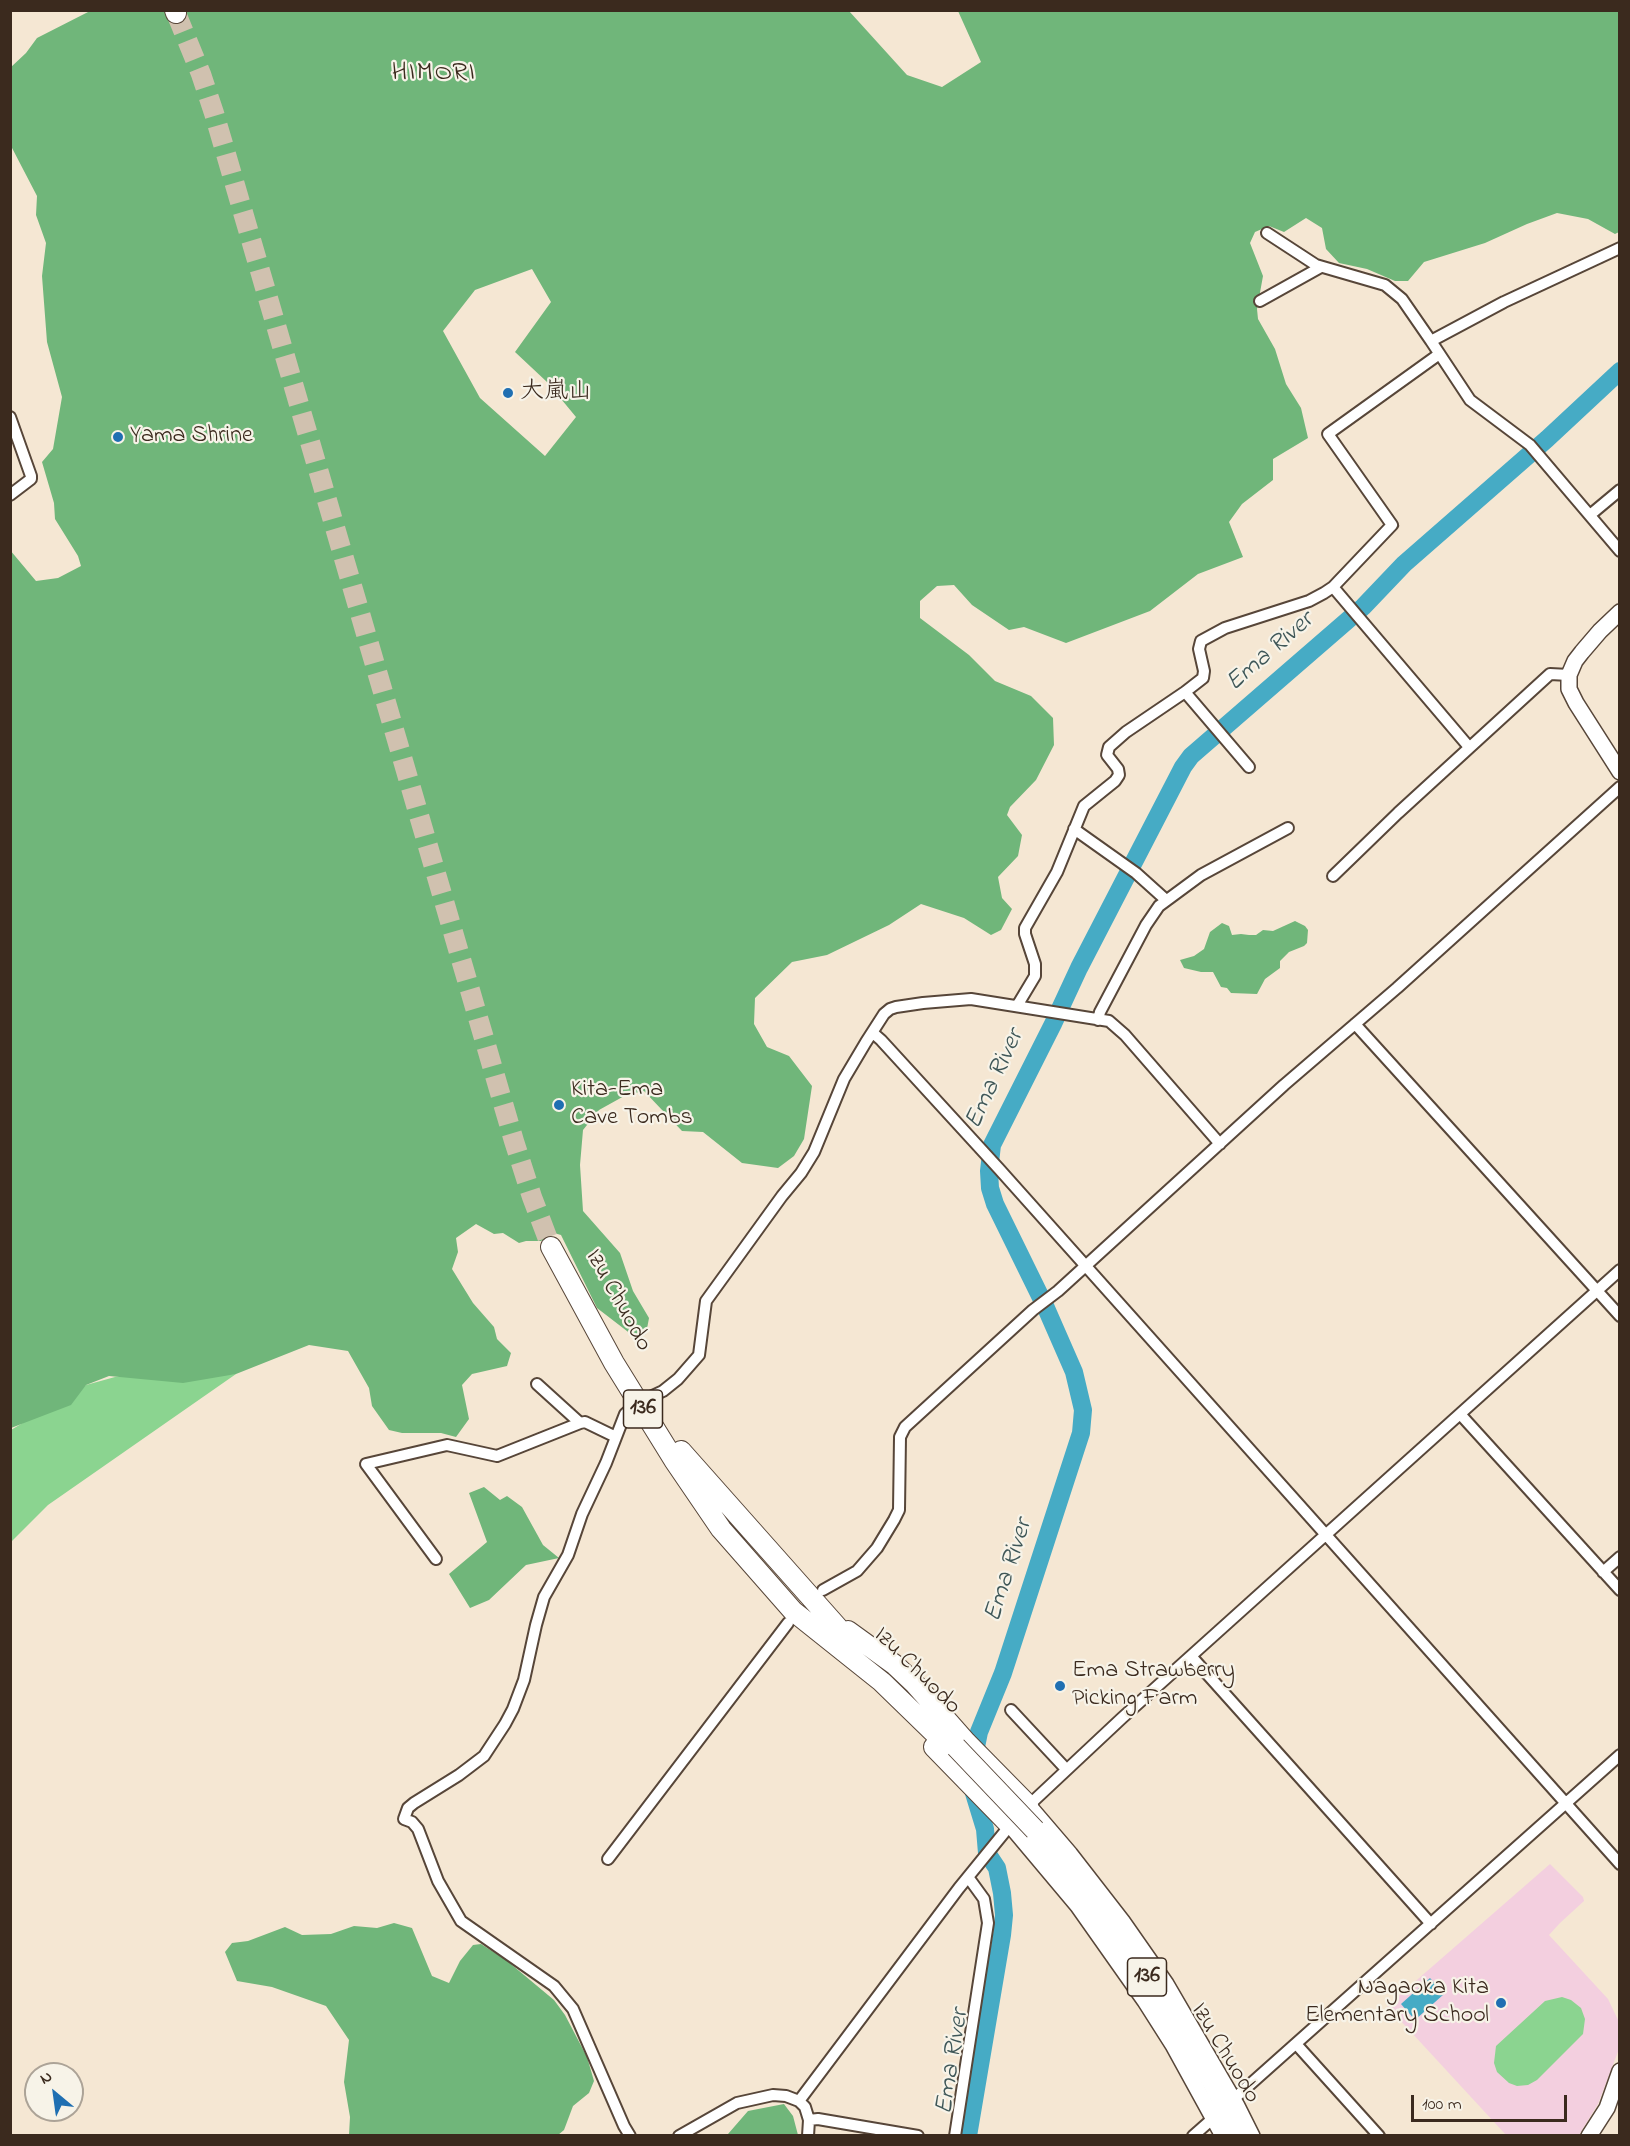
<!DOCTYPE html>
<html>
<head>
<meta charset="utf-8">
<style>
  body { margin:0 }
  #map { position:relative; width:1630px; height:2146px; overflow:hidden; background:#f5e7d3; font-family:"Indie Flower",sans-serif }
  canvas { display:block }
  .frame { position:absolute; inset:0; border:12px solid #3b2a1e; pointer-events:none }
  .north { position:absolute; left:24px; top:2062px; width:60px; height:60px; box-sizing:border-box; background:#f7f3e8; border:2px solid #aca397; border-radius:50%; rotate:331deg; font-size:16px; font-weight:700; line-height:24px; text-align:center; color:#3b2a1e }
  .north::after { content:''; display:block; margin:auto; width:21px; height:27px; background:#1f6fb2; clip-path:polygon(50% 0,100% 100%,50% 72%,0 100%) }
  .scale { position:absolute; left:1411px; top:2095px; width:156px; height:27px; box-sizing:border-box; border:3px solid #3b2a1e; border-top:0; padding-left:8px; font-size:18px; line-height:21px; white-space:nowrap; color:#3b2a1e; -webkit-text-stroke:4px #f7f3e8; paint-order:stroke }
</style>
</head>
<body>
<div id="map">
<canvas width="1630" height="2146"></canvas>
<div class="frame"></div>
<div class="north">N</div>
<div class="scale">100 m</div>
</div>
<script>
const ctx = document.querySelector('canvas').getContext('2d');
ctx.lineJoin = 'round';
function fill(path, color) {
  ctx.fillStyle = color;
  ctx.fill(path, 'evenodd');
}
function poly(rows) {
  const path = new Path2D();
  for (const r of rows) {
    path.moveTo(r[0], r[1]);
    for (let i = 2; i < r.length; i += 2) path.lineTo(r[i], r[i + 1]);
  }
  return path;
}
function stroke(path, color, width, dash) {
  ctx.strokeStyle = color;
  ctx.lineWidth = width;
  ctx.lineCap = dash ? 'butt' : 'round';
  ctx.setLineDash(dash || []);
  ctx.stroke(path);
}
function label(font, color, halo, rows, align = 'center') {
  ctx.font = font + ' "Indie Flower","Klee One",sans-serif';
  ctx.lineWidth = 4.5;
  ctx.setLineDash([]);
  ctx.textBaseline = 'middle';
  ctx.strokeStyle = halo;
  ctx.fillStyle = color;
  for (const [text, x, y, turn = 0] of rows) {
    ctx.save();
    ctx.translate(x, y);
    ctx.rotate((+turn || 0) * Math.PI / 180);
    ctx.textAlign = isNaN(turn) ? turn : align;
    if (halo) ctx.strokeText(text, 0, 0);
    ctx.fillText(text, 0, 0);
    ctx.restore();
  }
}
fill(poly([
  [1550,1864,1583,1897,1584,1901,1560,1923,1549,1935,1608,1999,1619,2022,1619,2049,1598,2104,1579,2135,1506,2135,1387,2006]
]), '#f3cfdf');
fill(poly([
  [236,1374,48,1505,11,1542,11,1430,86,1385,115,1377],
  [1562,1997,1571,2000,1581,2008,1585,2019,1583,2034,1537,2080,1528,2085,1517,2086,1509,2083,1497,2072,1494,2063,1496,2046,1545,2001]
]), '#8bd490');
fill(poly([
  [90,11,849,11,907,75,942,87,981,62,958,11,1619,11,1619,232,1615,234,1588,219,1557,213,1527,224,1485,243,1424,262,1408,281,1395,281,1367,269,1339,263,1326,249,1322,228,1306,218,1284,232,1269,226,1255,232,1250,243,1263,276,1257,309,1258,319,1275,349,1286,384,1301,408,1308,438,1273,459,1273,480,1242,504,1229,522,1243,557,1198,574,1150,611,1066,643,1024,627,1009,630,972,605,954,585,937,586,920,601,920,618,969,655,995,681,1031,696,1053,718,1054,745,1036,780,1010,807,1007,815,1022,835,1018,856,998,877,1002,898,1012,909,1001,930,991,935,964,918,921,904,889,925,827,955,792,962,755,998,754,1024,767,1047,789,1056,812,1086,804,1139,794,1156,778,1168,742,1163,703,1132,682,1131,644,1091,626,1095,599,1110,583,1130,580,1165,583,1211,620,1253,633,1291,649,1318,646,1334,636,1338,597,1308,561,1235,554,1233,541,1241,526,1241,519,1243,503,1233,494,1234,476,1224,456,1238,458,1252,452,1269,473,1303,494,1327,497,1339,511,1353,507,1366,472,1374,462,1385,469,1419,456,1437,441,1433,402,1433,389,1430,372,1406,369,1388,348,1351,309,1345,236,1374,183,1383,109,1376,86,1385,71,1405,11,1428,10,550,36,581,58,578,81,566,78,556,55,519,54,503,42,462,53,449,62,397,47,342,42,276,46,243,36,215,37,196,11,146,10,68,26,53,37,38],
  [532,269,551,302,515,352,547,382,576,417,545,456,480,398,443,331,475,290],
  [1295,921,1305,926,1308,930,1307,943,1304,946,1289,952,1280,961,1280,968,1265,979,1257,994,1231,993,1227,988,1221,987,1213,972,1201,972,1184,968,1180,960,1194,956,1204,949,1210,932,1222,923,1229,926,1232,935,1241,934,1249,935,1256,935,1263,930,1273,931],
  [484,1487,500,1500,507,1496,522,1507,543,1545,559,1558,526,1565,489,1600,470,1608,449,1574,487,1542,469,1493],
  [394,1923,412,1928,432,1976,449,1983,460,1961,473,1945,481,1944,506,1960,554,2000,565,2015,587,2057,594,2081,589,2093,573,2106,564,2130,558,2135,349,2135,350,2117,344,2082,349,2040,326,2006,272,1987,237,1981,225,1952,232,1943,248,1941,285,1927,302,1935,331,1934,354,1926,377,1928],
  [784,2104,793,2116,798,2135,721,2135,728,2134,748,2111]
]), '#70b67a');
fill(poly([
  [1430,1978,1444,1994,1415,2020,1401,2004]
]), '#46abc5');
stroke(poly([
  [968,2136,1002,1935,1004,1915,1002,1893,997,1868,987,1853,985,1829,974,1793,972,1767,979,1732,1003,1673,1081,1433,1083,1410,1074,1372,1046,1308,995,1204,990,1188,989,1171,992,1145,1053,1024,1079,968,1183,767,1191,756,1363,607,1404,564,1547,439,1620,371]
]), '#46abc5', 18);
stroke(poly([
  [176,13,201,74,214,113,514,1141,532,1197,551,1247]
]), '#d0c1af', 20, [20, 10]);
const street = poly([
  [1267,233,1316,265,1385,285,1402,299,1431,341],
  [1620,248,1504,302,1431,341,1470,400,1530,445,1620,551],
  [1260,301,1321,267],
  [10,417,31,476,31,479,10,495],
  [1590,515,1620,490],
  [1333,587,1469,747],
  [1185,692,1249,767],
  [1074,829,1136,873,1166,900],
  [1333,876,1398,813,1550,674,1569,675],
  [1017,1006,1035,976,1035,964,1025,934,1025,928,1057,872,1084,806,1115,781,1119,775,1118,769,1107,755,1109,747,1126,732,1185,692,1203,678,1204,671,1199,649,1201,641,1225,628,1309,601,1324,593,1333,587,1392,525,1328,434,1438,355],
  [1098,1020,1100,1012,1146,925,1159,906,1201,875,1288,828],
  [1355,1024,1620,1316],
  [873,1033,881,1040,1000,1170,1620,1864],
  [537,1384,580,1423],
  [648,1398,663,1391,678,1379,699,1355,706,1301,782,1196,801,1173,814,1152,844,1079,866,1042,884,1014,890,1009,896,1007,923,1003,971,999,1109,1021,1125,1035,1220,1144],
  [1460,1414,1620,1590],
  [436,1559,366,1464,447,1445,497,1456,580,1423,585,1422,616,1437],
  [1603,1572,1620,1557],
  [823,1590,857,1571,877,1548,894,1520,899,1510,900,1437,905,1427,1033,1310,1058,1291,1284,1085,1397,988,1620,787],
  [1191,1656,1431,1924],
  [1011,1710,1066,1769],
  [1027,1807,1122,1718,1620,1270],
  [608,1859,788,1623],
  [1297,2045,1379,2136],
  [1237,2096,1620,1755],
  [799,2101,959,1888,1012,1823],
  [809,2120,818,2119,918,2136],
  [630,2136,624,2126,573,2009,554,1986,461,1921,438,1881,418,1829,412,1822,404,1819,408,1808,414,1803,459,1775,484,1756,505,1724,513,1709,524,1680,536,1625,544,1597,568,1555,582,1514,606,1463,625,1414,633,1407],
  [679,2136,737,2103,773,2095,786,2096,799,2101,805,2107,809,2120,808,2136],
  [955,2136,988,1923,984,1899,968,1877],
  [1193,2136,1210,2121]
]);
const secondary = poly([
  [1620,612,1600,631,1582,652,1575,661,1569,675,1569,689,1576,703,1620,772],
  [1028,1805,1070,1854,1122,1921,1166,1984,1237,2106,1252,2136],
  [1010,1825,1078,1906,1145,2001,1173,2045,1223,2136],
  [1589,2136,1607,2108,1620,2071]
]);
const highway = poly([
  [175,10,176,13],
  [551,1247,614,1363,674,1460,721,1529,793,1611,882,1682,953,1751],
  [681,1451,855,1647],
  [848,1631,895,1665,914,1683,966,1742,1028,1805],
  [934,1747,1010,1825],
  [1035,1830,1077,1880,1127,1947,1213,2083,1241,2136]
]);
stroke(street, '#574639', 14);
stroke(secondary, '#574639', 18);
stroke(highway, '#574639', 22);
stroke(street, '#fff', 10);
stroke(secondary, '#fff', 15);
stroke(highway, '#fff', 20);
const highwayBridge = poly([
  [956,1747,1035,1830]
]);
stroke(highwayBridge, '#574639', 22, []);
stroke(highwayBridge, '#fff', 20);
for (const [x, y, r, color] of [
  [508,393,6,"#1f6fb2"],
  [118,437,6,"#1f6fb2"],
  [559,1105,6,"#1f6fb2"],
  [1060,1686,6,"#1f6fb2"],
  [1501,2003,6,"#1f6fb2"]
]) {
  const dot = new Path2D();
  dot.arc(x, y, r, 0, 2 * Math.PI);
  ctx.fillStyle = color;
  ctx.fill(dot);
  stroke(dot, '#f7f3e8', 2);
}
for (const [x, y, w] of [
  [643,1409,39],
  [1147,1977,39]
]) {
  const box = new Path2D();
  box.roundRect(x - w / 2, y - 19, w, 38, 4.5);
  ctx.fillStyle = '#f7f3e8';
  ctx.fill(box);
  stroke(box, '#3b2a1e', 1.5);
}
label('bold 22px', '#3b2a1e', null, [
  ["136",643,1409],
  ["136",1147,1977]
]);
label('24px', '#3b2a1e', '#f7f3e8', [
  ["大嵐山",520,393],
  ["Yama Shrine",130,437],
  ["Kita-Ema",571,1091],
  ["Cave Tombs",571,1119],
  ["Ema Strawberry",1072,1672],
  ["Picking Farm",1072,1700],
  ["Nagaoka Kita",1489,1989,"right"],
  ["Elementary School",1489,2017,"right"]
], 'left');
label('24px', '#3b2a1e', '#f7f3e8', [
  ["Izu Chuodo",617,1301,61],
  ["Izu Chuodo",916,1672,45],
  ["Izu Chuodo",1224,2054,59]
]);
label('italic 26px', '#3f5758', '#f7f3e8', [
  ["Ema River",1271,653,-41],
  ["Ema River",996,1080,-65],
  ["Ema River",1010,1571,-72],
  ["Ema River",954,2062,-81]
]);
ctx.letterSpacing = '1.5px';
label('27px', '#3b2a1e', '#f7f3e8', [
  ["HIMORI",434,75]
]);
ctx.letterSpacing = '0px';
</script>
</body>
</html>
